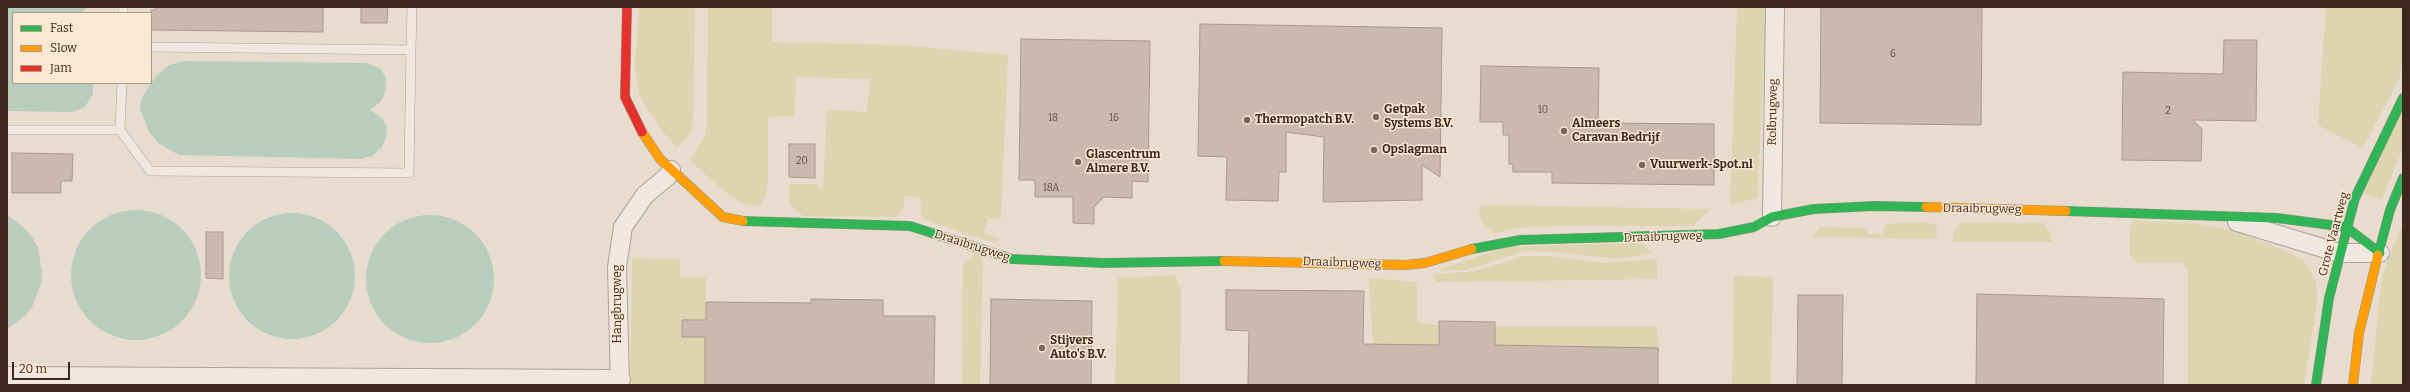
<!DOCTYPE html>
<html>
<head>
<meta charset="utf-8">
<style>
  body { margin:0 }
  #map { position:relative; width:2410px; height:392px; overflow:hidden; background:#e8dcce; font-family:Bitter,serif }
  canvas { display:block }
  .frame { position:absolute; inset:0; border:8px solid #3e271d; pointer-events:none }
  .legend { position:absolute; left:12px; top:12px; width:140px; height:72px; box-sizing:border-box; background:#fae8d3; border:1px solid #af9b8a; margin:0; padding:5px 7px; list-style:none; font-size:12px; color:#3e271d }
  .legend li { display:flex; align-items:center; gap:8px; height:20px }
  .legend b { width:20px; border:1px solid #af9b8a }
  .scale { position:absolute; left:12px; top:362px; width:58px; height:18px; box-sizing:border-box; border:2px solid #3e271d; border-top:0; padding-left:5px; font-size:12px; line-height:14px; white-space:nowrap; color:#3e271d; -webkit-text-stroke:3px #fae8d3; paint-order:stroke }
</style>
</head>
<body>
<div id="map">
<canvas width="2410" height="392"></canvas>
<div class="frame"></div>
<ul class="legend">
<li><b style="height:5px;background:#30b455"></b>Fast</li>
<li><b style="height:5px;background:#ff9f0a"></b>Slow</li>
<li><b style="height:5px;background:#e5322d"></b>Jam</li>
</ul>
<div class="scale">20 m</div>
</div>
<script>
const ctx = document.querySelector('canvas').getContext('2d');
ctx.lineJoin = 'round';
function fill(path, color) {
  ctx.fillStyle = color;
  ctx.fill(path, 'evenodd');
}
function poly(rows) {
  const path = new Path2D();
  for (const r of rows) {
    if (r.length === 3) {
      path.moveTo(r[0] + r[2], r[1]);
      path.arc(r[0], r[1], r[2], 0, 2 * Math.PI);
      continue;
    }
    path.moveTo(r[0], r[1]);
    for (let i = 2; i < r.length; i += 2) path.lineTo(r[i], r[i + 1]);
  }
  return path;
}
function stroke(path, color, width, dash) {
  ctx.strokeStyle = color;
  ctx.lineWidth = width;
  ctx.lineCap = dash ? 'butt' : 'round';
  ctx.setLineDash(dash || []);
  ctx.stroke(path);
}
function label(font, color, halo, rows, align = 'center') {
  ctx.font = font + ' Bitter,serif';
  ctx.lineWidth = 3;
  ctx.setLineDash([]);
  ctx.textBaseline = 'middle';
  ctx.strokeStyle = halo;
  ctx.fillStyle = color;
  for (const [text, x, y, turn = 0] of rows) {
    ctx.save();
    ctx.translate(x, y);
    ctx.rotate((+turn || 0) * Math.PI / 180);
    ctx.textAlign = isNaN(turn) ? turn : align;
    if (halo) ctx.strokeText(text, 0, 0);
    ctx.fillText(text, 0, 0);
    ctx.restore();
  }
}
fill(poly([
  [639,7,695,7,693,121,690,134,677,147,661,130,639,94,635,66],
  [708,7,772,7,772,42,899,45,1008,55,1001,219,988,218,984,233,1001,239,994,243,922,219,920,198,905,195,903,209,896,217,803,216,789,204,789,184,817,184,823,191,827,110,867,112,870,79,796,77,795,116,768,117,768,180,766,195,758,207,741,203,713,182,690,160,705,136,707,124],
  [1767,7,1757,198,1730,205,1737,8],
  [2326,7,2403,7,2403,64,2400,77,2363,148,2318,125],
  [2403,106,2403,148,2382,200,2364,194],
  [1482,205,1710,209,1693,226,1555,226,1516,228,1493,234,1481,222,1479,211],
  [2134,220,2200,224,2232,230,2286,251,2303,260,2316,280,2317,303,2304,385,2188,385,2188,271,2182,263,2139,263,2130,256,2130,227],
  [1927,222,1938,226,1936,239,1813,237,1820,227,1867,228,1868,234,1882,234,1886,224],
  [1960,223,2044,223,2050,232,2052,242,1952,242,1955,229],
  [2400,228,2403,230,2403,385,2371,385,2382,276],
  [1642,243,1653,254,1617,259,1557,252,1525,251,1466,270,1437,270,1508,247],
  [983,252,980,385,962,385,963,265,975,253],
  [1523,256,1547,256,1604,263,1657,259,1657,279,1437,282,1432,275,1476,271],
  [632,258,680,259,680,277,706,278,705,385,630,385],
  [1175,275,1181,288,1180,385,1115,385,1118,278],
  [1734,276,1773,277,1771,385,1732,385],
  [1369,278,1417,282,1417,322,1438,325,1438,347,1373,348],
  [1495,326,1656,326,1660,352,1495,350]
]), '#dcd5af');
fill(poly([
  [7,7,88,7,81,13,13,13,13,83,93,83,93,94,84,108,72,112,7,111],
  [185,61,366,63,380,68,386,78,385,92,381,101,370,110,382,118,387,127,386,137,382,147,372,156,360,159,179,155,158,143,149,132,140,109,142,97,156,76,169,65],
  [136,275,65],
  [292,276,63],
  [7,215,24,228,32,237,38,248,42,272,41,284,32,307,25,316,7,329],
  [430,279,64]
]), '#b9cdbe');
const building = poly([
  [156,7,323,7,323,32,151,30,151,10,156,10,156,7],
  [361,7,388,7,387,23,361,23,361,7],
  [1821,7,1982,7,1981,125,1820,123,1821,7],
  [1200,24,1442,28,1440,177,1422,165,1422,200,1323,202,1324,137,1286,132,1286,172,1279,172,1278,201,1226,200,1227,157,1198,156,1200,24],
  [1021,39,1150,41,1148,182,1132,181,1132,198,1104,197,1094,207,1094,224,1073,223,1073,197,1035,197,1035,180,1019,180,1021,39],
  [2224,40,2257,40,2256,121,2193,120,2202,129,2201,161,2122,160,2123,72,2223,74,2224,40],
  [1481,66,1599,68,1598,123,1714,124,1714,185,1552,183,1552,172,1513,172,1513,164,1509,164,1509,135,1503,135,1503,122,1480,122,1481,66],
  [789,144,815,144,815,178,789,177,789,144],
  [12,153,73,154,72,181,61,181,61,193,12,193,12,153],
  [206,232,223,232,223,279,206,278,206,232],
  [1226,290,1364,291,1363,344,1439,345,1439,321,1495,322,1495,345,1658,348,1658,385,1248,385,1249,331,1226,330,1226,290],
  [1977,294,2164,299,2163,385,1976,385,1977,294],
  [1798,295,1843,295,1842,385,1797,385,1798,295],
  [811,299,883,300,883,316,935,316,934,385,705,385,705,337,682,337,682,320,706,320,706,302,811,303,811,299],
  [991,299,1092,301,1091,385,990,385,991,299]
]);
fill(building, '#ccb9ae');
stroke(building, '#a9978d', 1);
const lane = poly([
  [123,7,123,13],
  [151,47,411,50,412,7],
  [7,130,120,130,122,83],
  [120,130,150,171,409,173,411,50]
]);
const street = poly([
  [1772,217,1775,7],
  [2237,222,2339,253,2380,253],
  [7,376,621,379],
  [620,385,617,267,623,227,645,195,668,176,671,170]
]);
const fast = poly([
  [2066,211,2277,218,2346,227,2380,253],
  [743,221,910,226,1012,259,1104,263,1224,261],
  [1472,249,1520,240,1719,234,1754,227,1772,217,1814,209,1874,206,1926,207],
  [2378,255,2390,210,2403,178],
  [2316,385,2329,298,2355,198,2403,98]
]);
const slow = poly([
  [642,132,660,159,723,217,743,221],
  [1926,207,2066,211],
  [1224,261,1405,265,1425,263,1472,249],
  [2353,385,2359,333,2378,255]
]);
const jam = poly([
  [627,7,625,97,642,132]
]);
stroke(lane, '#ada197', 10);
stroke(street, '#ada197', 20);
stroke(fast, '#9d9186', 10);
stroke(slow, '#9d9186', 10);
stroke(jam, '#9d9186', 10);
stroke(lane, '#f0e8e0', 9);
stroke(street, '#f0e8e0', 18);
stroke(fast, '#30b455', 9);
stroke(slow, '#ff9f0a', 9);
stroke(jam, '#e5322d', 9);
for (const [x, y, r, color] of [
  [1376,117,4,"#7a665b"],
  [1247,120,4,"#7a665b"],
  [1564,131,4,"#7a665b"],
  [1374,150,4,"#7a665b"],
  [1078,162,4,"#7a665b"],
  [1642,165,4,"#7a665b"],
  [1042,348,4,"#7a665b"]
]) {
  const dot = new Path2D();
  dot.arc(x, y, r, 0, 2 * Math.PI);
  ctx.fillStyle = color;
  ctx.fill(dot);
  stroke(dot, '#fae8d3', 1.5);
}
label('10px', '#624c41', null, [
  ["6",1893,54],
  ["10",1543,110],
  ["2",2168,111],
  ["18",1053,118],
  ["16",1114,118],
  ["20",802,161],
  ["18A",1051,188]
]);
label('bold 12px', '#3e271d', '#fae8d3', [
  ["Getpak",1384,110],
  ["Systems B.V.",1384,124],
  ["Thermopatch B.V.",1255,120],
  ["Almeers",1572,124],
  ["Caravan Bedrijf",1572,138],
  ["Opslagman",1382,150],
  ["Glascentrum",1086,155],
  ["Almere B.V.",1086,169],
  ["Vuurwerk-Spot.nl",1650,165],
  ["Stijvers",1050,341],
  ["Auto's B.V.",1050,355]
], 'left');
label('12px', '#3e271d', '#fae8d3', [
  ["Rolbrugweg",1773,112,-89],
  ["Draaibrugweg",1982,209,1],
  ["Grote Vaartweg",2334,234,-75],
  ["Draaibrugweg",1663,237,-2],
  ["Draaibrugweg",972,246,18],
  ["Draaibrugweg",1342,263,2],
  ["Hangbrugweg",618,304,-90]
]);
</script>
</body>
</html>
